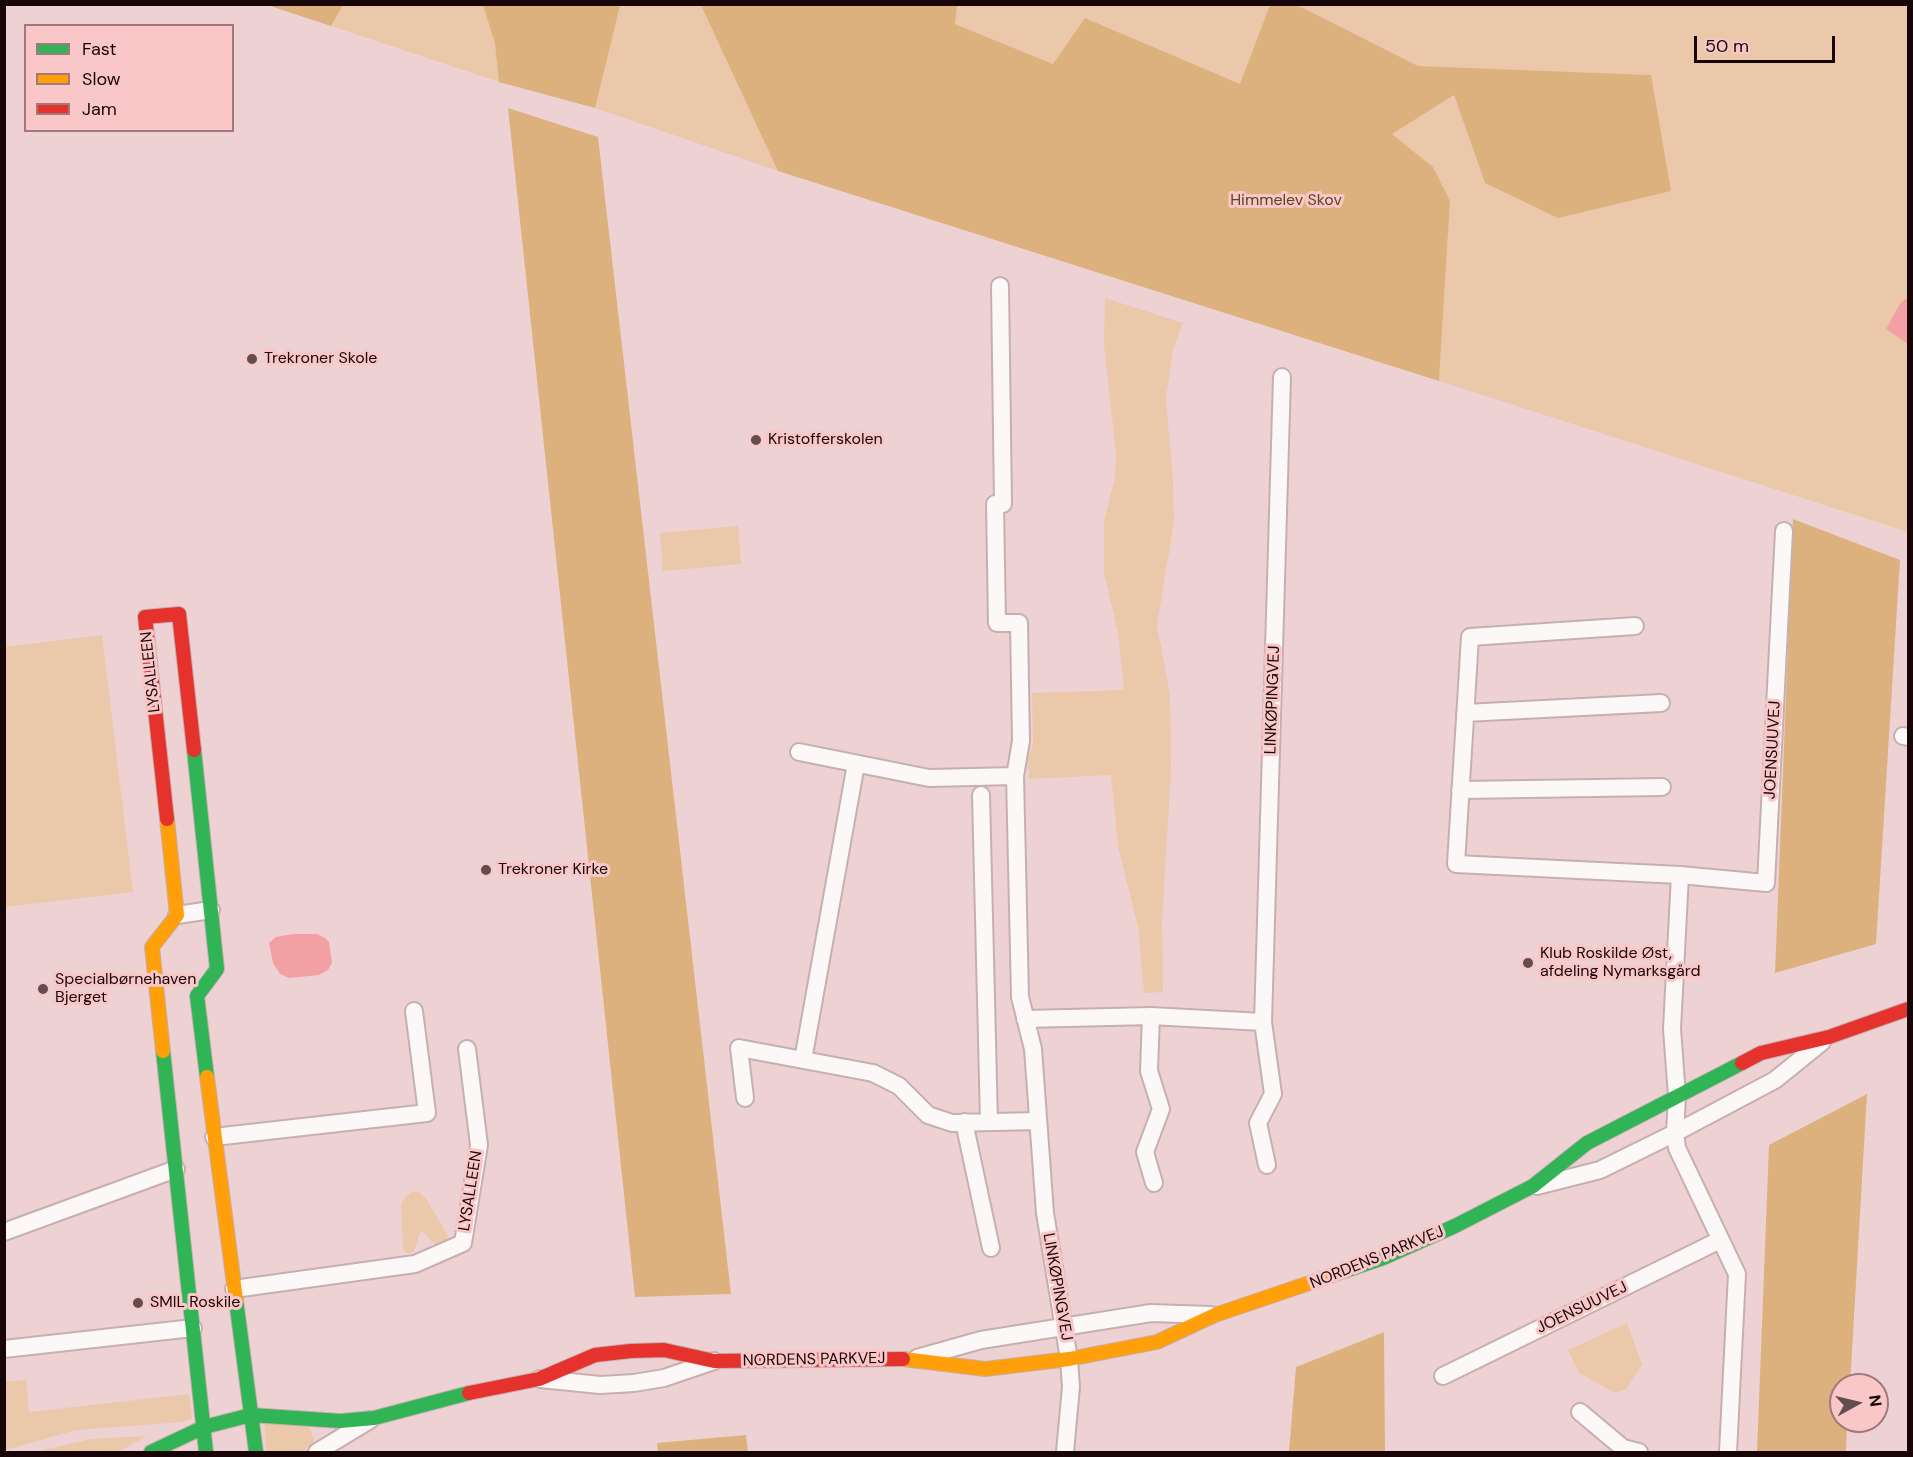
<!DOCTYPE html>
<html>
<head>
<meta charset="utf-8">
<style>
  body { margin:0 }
  #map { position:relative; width:1913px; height:1457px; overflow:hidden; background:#eed2d3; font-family:"DM Sans",sans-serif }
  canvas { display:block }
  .frame { position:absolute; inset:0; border:6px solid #180507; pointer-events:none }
  .legend { position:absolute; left:24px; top:24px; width:210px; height:108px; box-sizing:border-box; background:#f9c7c8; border:2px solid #9f797b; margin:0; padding:8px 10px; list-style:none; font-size:18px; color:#180507 }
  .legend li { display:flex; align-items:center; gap:12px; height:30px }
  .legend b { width:30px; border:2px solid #9f797b }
  .north { position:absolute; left:1829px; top:1373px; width:60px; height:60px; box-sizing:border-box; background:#f9c7c8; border:2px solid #9f797b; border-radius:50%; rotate:82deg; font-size:16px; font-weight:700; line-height:24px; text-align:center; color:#180507 }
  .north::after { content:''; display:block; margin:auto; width:21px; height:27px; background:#634d4e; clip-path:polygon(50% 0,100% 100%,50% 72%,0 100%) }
  .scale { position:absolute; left:1694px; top:36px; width:141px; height:27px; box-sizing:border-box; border:3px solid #180507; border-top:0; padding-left:8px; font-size:18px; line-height:21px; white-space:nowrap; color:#180507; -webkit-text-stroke:4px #f9c7c8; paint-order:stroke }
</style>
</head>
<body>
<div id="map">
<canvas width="1913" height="1457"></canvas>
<div class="frame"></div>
<ul class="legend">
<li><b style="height:8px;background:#30b455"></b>Fast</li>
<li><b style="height:8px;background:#ff9f0a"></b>Slow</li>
<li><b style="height:8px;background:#e5322d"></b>Jam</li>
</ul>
<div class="north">N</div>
<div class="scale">50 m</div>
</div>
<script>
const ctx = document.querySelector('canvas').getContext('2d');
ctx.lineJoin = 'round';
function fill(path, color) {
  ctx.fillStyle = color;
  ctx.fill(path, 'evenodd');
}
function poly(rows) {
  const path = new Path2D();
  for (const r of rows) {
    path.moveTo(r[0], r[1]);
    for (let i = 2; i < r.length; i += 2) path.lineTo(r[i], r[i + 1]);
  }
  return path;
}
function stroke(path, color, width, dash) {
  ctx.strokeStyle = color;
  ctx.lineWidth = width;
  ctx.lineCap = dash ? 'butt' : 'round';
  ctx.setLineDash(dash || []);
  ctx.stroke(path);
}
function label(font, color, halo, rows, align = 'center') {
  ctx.font = font + ' "DM Sans",sans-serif';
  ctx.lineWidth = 6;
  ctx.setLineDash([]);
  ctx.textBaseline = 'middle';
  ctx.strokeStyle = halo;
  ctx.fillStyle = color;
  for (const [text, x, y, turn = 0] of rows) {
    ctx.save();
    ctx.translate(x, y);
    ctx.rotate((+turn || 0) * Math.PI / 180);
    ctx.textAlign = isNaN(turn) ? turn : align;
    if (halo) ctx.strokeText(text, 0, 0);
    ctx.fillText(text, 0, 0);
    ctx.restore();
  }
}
fill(poly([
  [343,5,741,5,778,171,595,108,497,60,499,82,331,26],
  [957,5,1270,5,1240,85,1086,18,1053,64,955,24],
  [1297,5,1908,5,1908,532,1439,381,1450,201,1433,167,1392,134,1454,95,1485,183,1651,75,1418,66],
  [1105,298,1183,323,1173,349,1166,399,1173,481,1174,522,1157,625,1170,695,1171,770,1162,921,1163,992,1144,993,1138,927,1118,846,1111,775,1029,779,1028,760,1033,743,1032,693,1124,690,1118,633,1104,573,1104,521,1115,478,1116,453,1104,344],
  [738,526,741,564,663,571,660,533],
  [102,635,133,892,5,907,5,647],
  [412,1192,419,1192,426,1198,448,1236,445,1243,439,1245,432,1242,421,1230,414,1252,407,1253,403,1250,401,1205,406,1196],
  [1627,1323,1642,1364,1626,1389,1615,1393,1579,1373,1568,1350],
  [26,1380,29,1412,189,1394,192,1418,182,1422,76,1430,5,1450,4,1382],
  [264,1423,309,1427,314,1440,312,1445,301,1452,267,1452],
  [147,1436,118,1452,35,1452,91,1439]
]), '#eac8a9');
fill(poly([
  [267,5,343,5,331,26],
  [483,5,620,5,595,108,499,82,495,43],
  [701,5,957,5,955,24,1053,64,1085,18,1240,84,1270,5,1297,5,1418,66,1651,75,1671,191,1558,218,1485,183,1454,95,1392,134,1433,167,1450,201,1439,381,778,171],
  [508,108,598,137,731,1294,635,1297],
  [1793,519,1900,560,1876,944,1775,973],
  [1867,1094,1850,1385,1841,1385,1841,1421,1847,1421,1846,1452,1757,1452,1769,1145],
  [1384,1332,1385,1452,1289,1452,1296,1367],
  [746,1435,748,1452,658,1452,657,1443]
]), '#dcb17d');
fill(poly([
  [1908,298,1908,344,1886,329,1901,302],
  [293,934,317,934,325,938,329,942,332,963,328,970,319,975,289,978,280,974,273,963,269,943,276,937]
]), '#f2a0a4');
const street = poly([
  [1000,286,1003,504,995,504,997,623,1019,623,1021,741,1015,776,1020,997,1033,1049,1045,1213,1069,1359,1071,1387,1065,1452],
  [1635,626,1470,637,1456,864,1680,875,1766,883,1784,531],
  [1465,713,1661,703],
  [1903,736,1908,737],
  [799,752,929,778,1015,776],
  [1460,790,1662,787],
  [981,795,989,1122],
  [1680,875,1672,1029,1677,1096,1675,1133,1677,1148,1737,1274,1728,1452],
  [177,915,211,910],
  [1151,1016,1149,1071,1161,1109,1145,1152,1154,1183],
  [1025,1019,1151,1016,1263,1022,1282,377],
  [1263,1022,1273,1094,1258,1123,1267,1165],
  [803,1060,856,764],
  [745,1098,739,1048,873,1073,899,1086,928,1115,952,1123,1037,1121],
  [964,1122,991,1248],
  [214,1137,427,1113,414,1011],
  [1537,1186,1600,1170,1675,1133,1775,1080,1822,1042],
  [4,1232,176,1169],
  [234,1289,415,1264,463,1243,479,1145,467,1049],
  [4,1349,193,1328],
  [917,1358,981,1340,1151,1313,1211,1315],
  [1443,1376,1720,1240],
  [540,1379,600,1385,634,1383,664,1378,714,1361],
  [1580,1412,1623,1448,1639,1452],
  [317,1452,370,1420]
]);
const fast = poly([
  [194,750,217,969,197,996,207,1077],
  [163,1051,206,1452],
  [1330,1276,1383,1258,1455,1226,1533,1186,1587,1143,1742,1063],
  [236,1300,256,1452],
  [151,1452,204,1427,251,1415,340,1421,374,1418,469,1393]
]);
const slow = poly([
  [163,1051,152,947,177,915,167,819],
  [207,1077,236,1300],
  [903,1359,985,1369,1069,1359,1157,1342,1215,1315,1330,1276]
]);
const jam = poly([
  [167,819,145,617,179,614,194,750],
  [1742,1063,1761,1053,1829,1037,1908,1009],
  [469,1393,539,1379,595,1355,631,1351,664,1350,714,1361,903,1359]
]);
stroke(street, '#c6afaf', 20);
stroke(fast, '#c6afaf', 16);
stroke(slow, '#c6afaf', 16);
stroke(jam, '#c6afaf', 16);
stroke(street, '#fcf8f8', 16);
stroke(fast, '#30b455', 14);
stroke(slow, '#ff9f0a', 14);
stroke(jam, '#e5322d', 14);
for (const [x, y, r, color] of [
  [252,359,6,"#634d4e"],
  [756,440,6,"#634d4e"],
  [486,870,6,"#634d4e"],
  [1528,963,6,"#634d4e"],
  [43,989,6,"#634d4e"],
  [138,1303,6,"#634d4e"]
]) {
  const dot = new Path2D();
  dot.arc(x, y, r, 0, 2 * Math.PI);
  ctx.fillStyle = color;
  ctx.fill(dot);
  stroke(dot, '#f9c7c8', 2);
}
label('16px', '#5c441e', '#f9c7c8', [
  ["Himmelev Skov",1286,201]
]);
label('16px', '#180507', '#f9c7c8', [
  ["Trekroner Skole",264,359],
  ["Kristofferskolen",768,440],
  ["Trekroner Kirke",498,870],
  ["Klub Roskilde Øst,",1540,954],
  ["afdeling Nymarksgård",1540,972],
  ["Specialbørnehaven",55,980],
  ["Bjerget",55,998],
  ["SMIL Roskile",150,1303]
], 'left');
label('16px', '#180507', '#f9c7c8', [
  ["LYSALLEEN",151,672,-96],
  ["LINKØPINGVEJ",1273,700,-88],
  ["JOENSUUVEJ",1773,750,-87],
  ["LYSALLEEN",471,1191,-81],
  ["NORDENS PARKVEJ",1377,1258,-22],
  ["LINKØPINGVEJ",1057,1287,80],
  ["JOENSUUVEJ",1582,1308,-26],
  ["NORDENS PARKVEJ",814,1360,-1]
]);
</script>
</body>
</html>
